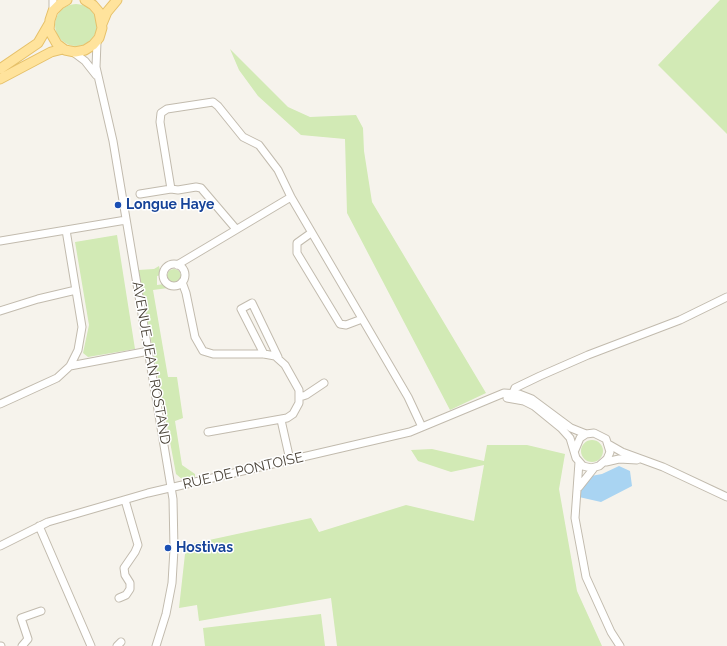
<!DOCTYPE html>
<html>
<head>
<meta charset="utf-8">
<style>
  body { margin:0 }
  canvas { display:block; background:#f6f3ec }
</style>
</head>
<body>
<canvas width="727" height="646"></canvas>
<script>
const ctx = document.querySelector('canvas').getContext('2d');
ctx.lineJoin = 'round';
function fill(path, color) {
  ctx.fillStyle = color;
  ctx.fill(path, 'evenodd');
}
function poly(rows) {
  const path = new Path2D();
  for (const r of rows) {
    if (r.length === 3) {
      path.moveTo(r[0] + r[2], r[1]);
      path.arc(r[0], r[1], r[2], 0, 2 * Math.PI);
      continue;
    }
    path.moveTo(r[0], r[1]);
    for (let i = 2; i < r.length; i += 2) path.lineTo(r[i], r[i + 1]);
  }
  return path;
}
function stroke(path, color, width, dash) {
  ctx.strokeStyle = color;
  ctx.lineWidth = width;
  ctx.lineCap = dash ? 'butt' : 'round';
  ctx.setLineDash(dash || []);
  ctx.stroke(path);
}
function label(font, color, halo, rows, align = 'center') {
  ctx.font = font + ' Raleway,sans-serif';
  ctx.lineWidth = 3;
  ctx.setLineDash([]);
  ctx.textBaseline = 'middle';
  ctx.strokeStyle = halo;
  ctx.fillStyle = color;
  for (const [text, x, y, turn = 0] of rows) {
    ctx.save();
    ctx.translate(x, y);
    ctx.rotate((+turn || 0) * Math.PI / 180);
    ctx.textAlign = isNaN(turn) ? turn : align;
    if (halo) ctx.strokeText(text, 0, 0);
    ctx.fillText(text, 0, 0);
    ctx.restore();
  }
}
fill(poly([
  [720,0,727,0,727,134,658,65],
  [76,25,21],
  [230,49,288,107,310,117,356,115,363,128,364,151,372,202,486,393,450,410,347,213,345,139,301,135,258,96,239,70],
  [117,235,135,349,88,357,83,353,89,325,75,242],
  [159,266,161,275,157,276,157,285,164,284,168,288,153,290,168,377,177,377,183,418,175,421,182,465,195,474,195,477,183,480,176,474,138,270,154,269],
  [174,276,7],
  [592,451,11],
  [487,445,527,445,565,454,559,489,577,591,602,646,337,646,331,598,199,621,197,605,179,608,186,545,311,518,319,532,406,505,474,521,484,465,451,472,418,461,411,450,432,449,484,461],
  [321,614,325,646,205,646,203,628]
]), '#d2eab5');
fill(poly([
  [619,466,630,471,632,486,601,502,579,497,582,487,591,476,602,474]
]), '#a9d4f2');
const minor = poly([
  [53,11,53,0],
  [97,42,96,67,113,141,173,499,174,549,172,583,166,614,156,646],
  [73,52,85,61,96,75],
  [171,189,160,122,161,113,167,109,213,102,218,106,243,137,259,145,278,170,291,197,408,397,422,427],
  [140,194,171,189,178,190,196,187,201,188,236,229],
  [311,233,297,243,297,253,340,324,346,325,362,319],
  [0,241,126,220],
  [174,275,11],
  [177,265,291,197],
  [182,282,186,293,195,337,203,351,213,354,264,354,275,356,285,365,299,390,299,403,293,414,287,418,208,432],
  [0,311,38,299,76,290],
  [264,354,241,309,252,303,278,357],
  [70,366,149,351],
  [300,397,306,395,324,383],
  [507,398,524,401,534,406,561,428,570,438,576,458,583,466,591,468,599,466,607,459,610,452,606,439,594,433,586,434,580,438,575,450],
  [511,398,515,388,540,376,588,355,680,320,727,297],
  [0,404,57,378,70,366,78,350,82,327,66,230],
  [281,420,290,460],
  [608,444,622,452,663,467,727,497],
  [579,462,575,518,586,577,611,632,620,646],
  [606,462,619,459,637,460],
  [579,487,594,468],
  [39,526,91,646],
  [0,546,48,522,148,493,410,432,504,393,519,394,532,399,571,428,586,434],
  [119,598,126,595,130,589,130,583,125,575,124,568,135,552,138,545,125,500],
  [0,646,1,646],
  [22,646,28,639,21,618,41,611],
  [117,646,121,642]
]);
const major = poly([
  [67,0,60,4,53,11,50,20,49,30,57,44,65,50,75,52,85,50,93,45,99,38,102,28,99,12,93,5,85,0],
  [102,24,107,12,117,0],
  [0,69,38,43,49,24],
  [0,79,51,52,63,49]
]);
stroke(minor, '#c2bbae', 9);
stroke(major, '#e6c16a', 11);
stroke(minor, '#fff', 7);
stroke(major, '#ffe39c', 9);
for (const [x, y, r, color] of [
  [118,205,4,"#1a4fb4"],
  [168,548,4,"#1a4fb4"]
]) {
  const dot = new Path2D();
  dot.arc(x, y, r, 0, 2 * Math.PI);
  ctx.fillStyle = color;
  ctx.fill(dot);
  stroke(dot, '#fff', 1.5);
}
label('bold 14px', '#164399', '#fff', [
  ["Longue Haye",126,205],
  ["Hostivas",176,548]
], 'left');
label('14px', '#4b4439', '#fff', [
  ["AVENUE JEAN ROSTAND",151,363,80],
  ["RUE DE PONTOISE",243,471,-13]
]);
</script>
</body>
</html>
